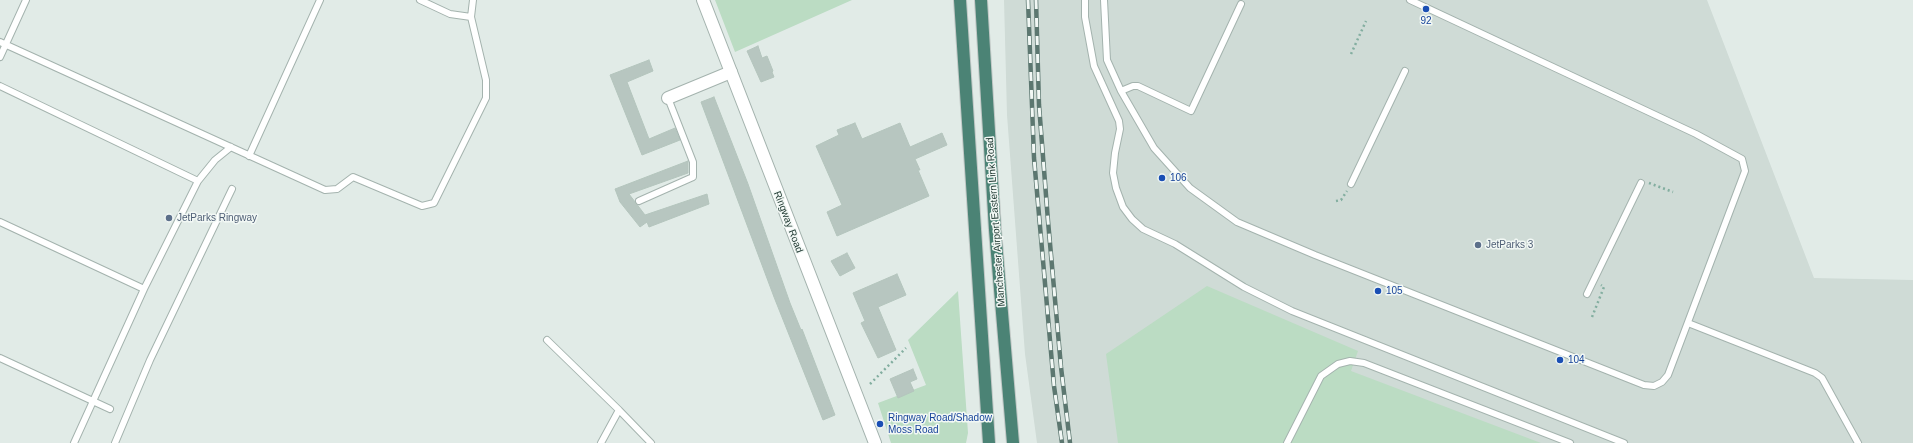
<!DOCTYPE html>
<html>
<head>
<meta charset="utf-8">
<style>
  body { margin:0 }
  canvas { display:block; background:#e1ebe7 }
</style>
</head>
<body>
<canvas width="1913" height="443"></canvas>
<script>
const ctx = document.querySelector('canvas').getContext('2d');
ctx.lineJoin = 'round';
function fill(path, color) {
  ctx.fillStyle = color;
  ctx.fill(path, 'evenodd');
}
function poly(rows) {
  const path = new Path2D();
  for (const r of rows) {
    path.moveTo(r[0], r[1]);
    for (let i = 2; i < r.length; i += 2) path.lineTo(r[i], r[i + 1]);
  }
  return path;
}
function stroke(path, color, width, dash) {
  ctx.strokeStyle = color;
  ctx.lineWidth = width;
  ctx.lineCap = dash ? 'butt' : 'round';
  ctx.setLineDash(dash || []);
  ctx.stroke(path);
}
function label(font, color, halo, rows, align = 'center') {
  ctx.font = font + ' Arial,sans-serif';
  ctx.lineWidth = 3;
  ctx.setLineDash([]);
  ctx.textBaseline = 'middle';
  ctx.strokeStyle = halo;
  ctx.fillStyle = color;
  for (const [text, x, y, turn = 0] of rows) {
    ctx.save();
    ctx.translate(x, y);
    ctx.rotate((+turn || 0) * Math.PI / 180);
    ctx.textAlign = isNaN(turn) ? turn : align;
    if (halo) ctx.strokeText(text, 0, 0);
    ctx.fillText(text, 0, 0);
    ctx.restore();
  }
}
fill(poly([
  [1004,0,1707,0,1814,278,1913,280,1913,443,1037,443,1025,354,1007,115]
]), '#cfdbd6');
fill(poly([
  [715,0,852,0,735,52],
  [1207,286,1358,351,1351,371,1541,443,1118,443,1106,354],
  [958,291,968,433,966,443,891,443,878,403,926,385,908,340]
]), '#bbdcc3');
const building = poly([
  [758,46,762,58,767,56,773,71,772,72,774,77,761,82,747,51,758,46],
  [649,60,653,71,627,82,649,139,675,128,680,140,642,155,610,75,649,60],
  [714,97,748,184,790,303,801,330,802,329,835,415,823,420,774,297,701,102,714,97],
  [855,123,862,139,900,123,910,147,942,133,947,145,915,159,920,170,918,170,929,196,837,236,827,212,842,205,816,146,839,135,837,130,855,123],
  [688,161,688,173,629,194,645,215,707,194,709,204,649,227,647,222,640,227,620,202,615,189,688,161],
  [847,253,855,268,840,276,831,261,847,253],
  [897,274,906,295,878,307,896,350,878,358,861,323,865,321,853,293,897,274],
  [913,369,917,379,910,382,914,391,898,398,890,379,913,369]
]);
fill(building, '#b7c6c0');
stroke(building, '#b4c5bd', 1);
const service = poly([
  [420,0,450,14,471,17],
  [1085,0,1085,17,1094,66,1119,121,1120,129,1115,153,1113,173,1116,188,1123,207,1132,219,1143,229,1175,244,1244,287,1292,311,1624,443],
  [1104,0,1107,60,1121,91,1154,148,1190,188,1237,222,1315,255,1644,385,1654,386,1662,382,1668,375,1745,171,1742,159,1696,134,1410,0],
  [0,42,325,190,337,189,353,177,422,206,434,203,486,98,486,80,471,17,473,0],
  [0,57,26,0],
  [0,86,198,181],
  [1121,91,1133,86,1138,86,1191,111,1241,4],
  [249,156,320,0],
  [1351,184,1405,71],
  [639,201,693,177,693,162,668,98],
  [0,222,144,289],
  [1587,294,1641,183],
  [1688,323,1815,373,1822,378,1858,443],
  [547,340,619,410,601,443],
  [0,358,110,409],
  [619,410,651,443],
  [74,443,144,289,198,181,215,160,231,147],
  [115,443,150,360,232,189],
  [1287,443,1321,376,1338,364,1350,361,1364,363,1570,443]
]);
const minor = poly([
  [668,98,731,72]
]);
const tertiary = poly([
  [703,0,875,443]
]);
const trunk = poly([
  [960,0,989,443],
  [981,0,995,230,1013,443]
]);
stroke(service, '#a4b3ae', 8);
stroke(minor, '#a4b3ae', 14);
stroke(tertiary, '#a4b3ae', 14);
stroke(trunk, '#c1c8c6', 14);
stroke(poly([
  [1351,54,1366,21],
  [1649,183,1673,192],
  [1336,201,1341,200,1347,191],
  [1592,317,1604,287,1601,285],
  [870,384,906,348]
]), '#83aea0', 2.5, [2, 3]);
stroke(service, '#fff', 6);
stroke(minor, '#fff', 12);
stroke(tertiary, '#fff', 12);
stroke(trunk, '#4b8375', 12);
const rail = poly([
  [1028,0,1034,158,1054,386,1062,443],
  [1036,0,1039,105,1048,221,1061,367,1070,443]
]);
stroke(rail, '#5c7770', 4.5);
stroke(rail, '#f2f8f5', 3, [9]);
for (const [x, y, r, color] of [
  [1426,9,4,"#1a4fb4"],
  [1162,178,4,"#1a4fb4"],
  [169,218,4,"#5c6f8a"],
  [1478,245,4,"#5c6f8a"],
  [1378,291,4,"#1a4fb4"],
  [1560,360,4,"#1a4fb4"],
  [880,424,4,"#1a4fb4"]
]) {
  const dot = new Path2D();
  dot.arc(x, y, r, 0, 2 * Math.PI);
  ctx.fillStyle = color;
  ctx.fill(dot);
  stroke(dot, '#f2f8f5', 1.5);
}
label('10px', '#164399', '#f2f8f5', [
  ["92",1426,21,"center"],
  ["106",1170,178],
  ["105",1386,291],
  ["104",1568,360],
  ["Ringway Road/Shadow",888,418],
  ["Moss Road",888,430]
], 'left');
label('10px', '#4e5e75', '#f2f8f5', [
  ["JetParks Ringway",177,218],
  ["JetParks 3",1486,245]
], 'left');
label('10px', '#223b34', '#f2f8f5', [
  ["Ringway Road",788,222,69],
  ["Manchester Airport Eastern Link Road",996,222,-94]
]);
</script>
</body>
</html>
